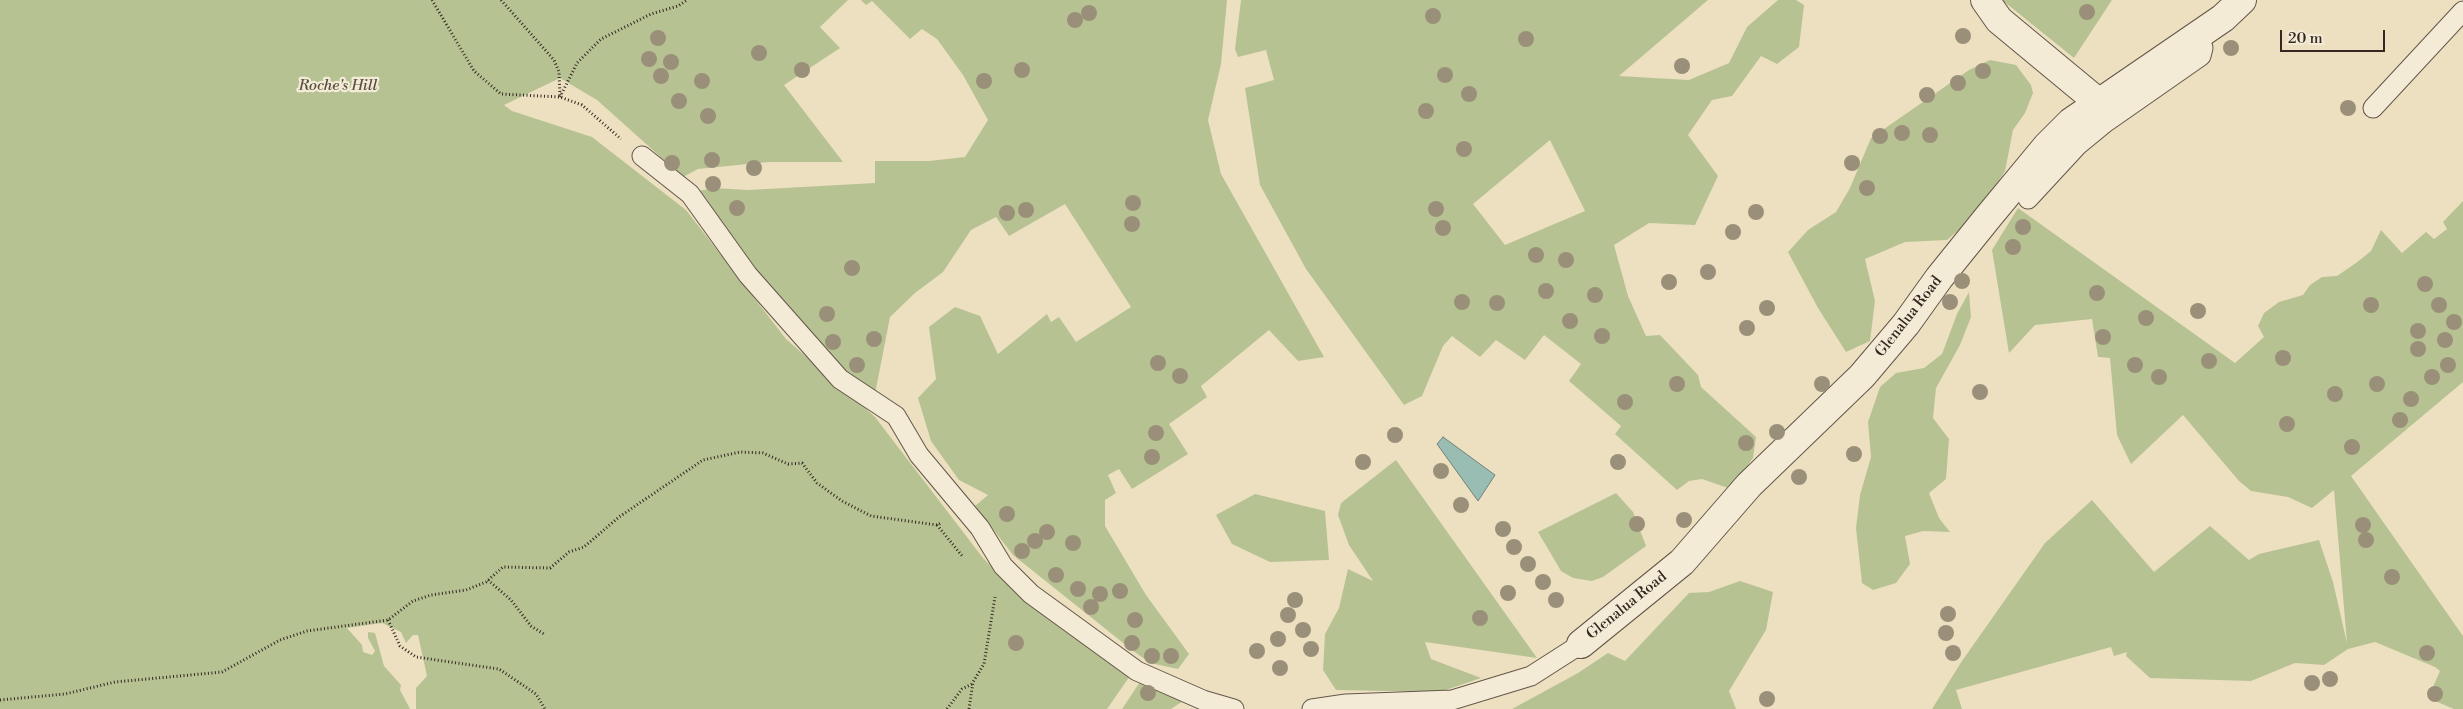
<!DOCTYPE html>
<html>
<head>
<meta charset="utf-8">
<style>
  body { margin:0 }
  #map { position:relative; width:2463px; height:709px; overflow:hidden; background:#ede0c0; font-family:"Libre Bodoni",serif }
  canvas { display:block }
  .scale { position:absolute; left:2280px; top:30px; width:105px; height:22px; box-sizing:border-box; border:2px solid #352823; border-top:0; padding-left:6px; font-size:15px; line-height:18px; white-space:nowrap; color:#352823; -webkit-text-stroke:4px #f3ebd6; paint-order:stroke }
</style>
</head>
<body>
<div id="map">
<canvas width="2463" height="709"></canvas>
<div class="scale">20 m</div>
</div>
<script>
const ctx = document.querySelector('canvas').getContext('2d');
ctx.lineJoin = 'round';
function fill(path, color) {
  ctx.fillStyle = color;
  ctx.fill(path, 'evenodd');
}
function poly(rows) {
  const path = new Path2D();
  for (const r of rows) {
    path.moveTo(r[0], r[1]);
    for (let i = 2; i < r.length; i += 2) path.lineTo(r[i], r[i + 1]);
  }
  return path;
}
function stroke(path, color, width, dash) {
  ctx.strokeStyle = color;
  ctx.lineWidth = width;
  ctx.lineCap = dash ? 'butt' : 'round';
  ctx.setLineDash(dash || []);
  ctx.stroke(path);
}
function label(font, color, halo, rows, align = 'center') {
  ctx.font = font + ' "Libre Bodoni",serif';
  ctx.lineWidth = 4.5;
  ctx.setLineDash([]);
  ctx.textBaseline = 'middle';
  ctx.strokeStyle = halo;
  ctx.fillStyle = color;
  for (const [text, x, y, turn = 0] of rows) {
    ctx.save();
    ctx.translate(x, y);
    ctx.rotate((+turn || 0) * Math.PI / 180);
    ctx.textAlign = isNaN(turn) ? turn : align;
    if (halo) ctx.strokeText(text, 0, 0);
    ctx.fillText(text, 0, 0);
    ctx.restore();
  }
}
fill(poly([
  [0,0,848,0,820,27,840,48,784,85,843,162,768,162,698,169,683,177,597,100,560,78,504,105,512,111,592,137,686,210,786,339,875,417,983,558,1015,591,1132,673,1107,709,416,709,416,688,427,676,418,635,413,635,406,643,401,632,382,623,347,628,362,645,363,652,372,655,375,651,368,638,368,632,375,633,384,666,401,685,400,690,410,709,0,709],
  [861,0,1227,0,1221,64,1208,120,1221,174,1324,357,1298,361,1269,330,1201,386,1207,397,1169,424,1188,454,1132,489,1119,469,1108,475,1116,493,1105,500,1105,526,1146,595,1189,654,1178,669,1150,663,1132,650,1013,555,975,506,988,495,959,480,931,441,918,398,936,379,929,327,955,307,980,316,998,354,1047,314,1051,322,1059,317,1076,342,1131,307,1065,204,1009,236,996,217,971,230,943,272,915,293,890,317,875,394,848,376,768,288,719,221,706,198,698,191,714,188,748,190,875,183,875,161,929,161,965,157,988,120,963,75,937,39,922,29,910,39,872,1,866,5],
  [1241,0,1708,0,1619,76,1689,80,1729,63,1747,27,1778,0,1796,0,1804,5,1799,47,1777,64,1761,56,1732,96,1712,100,1688,135,1718,176,1695,225,1649,223,1614,245,1628,296,1646,336,1660,335,1698,375,1701,387,1756,437,1753,458,1731,489,1702,479,1689,481,1677,490,1615,434,1621,426,1569,381,1581,364,1544,335,1525,360,1496,340,1480,357,1452,336,1443,346,1422,396,1404,405,1306,269,1260,185,1245,88,1274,80,1266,50,1238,57,1235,49],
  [1550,140,1585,211,1505,245,1473,204],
  [2002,0,2112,0,2074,58],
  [1990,60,2016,65,2031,85,2033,93,2025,113,2013,130,2005,171,1979,213,1947,240,1905,242,1865,259,1875,301,1870,341,1846,352,1818,308,1788,252,1808,230,1836,212,1850,188,1871,138,1969,70],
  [2463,201,2463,382,2351,476,2463,636,2463,709,2454,709,2428,698,2440,671,2435,667,2375,642,2348,649,2324,665,2295,663,2251,681,2150,678,2126,656,2127,652,2114,656,2111,647,1956,690,1962,709,1932,709,1962,661,2045,543,2092,500,2154,572,2210,526,2249,560,2259,554,2319,540,2333,582,2347,643,2334,490,2312,508,2288,497,2251,491,2239,481,2183,415,2131,464,2117,435,2110,358,2098,357,2092,319,2035,325,2009,353,1992,250,2018,208,2235,363,2264,337,2258,326,2264,313,2279,302,2303,295,2310,285,2322,277,2337,276,2356,263,2371,251,2381,230,2402,253,2426,232,2434,239,2447,229,2443,222],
  [1969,292,1971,317,1960,345,1936,388,1933,418,1949,439,1946,479,1929,493,1939,518,1950,532,1923,531,1905,536,1910,564,1896,583,1873,590,1862,583,1856,528,1860,495,1871,457,1868,422,1880,387,1896,373,1924,368,1942,354,1957,314],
  [1396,460,1537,658,1425,642,1431,659,1481,678,1440,692,1336,690,1323,670,1325,634,1339,608,1348,569,1373,581,1349,545,1338,515,1341,503],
  [1616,493,1633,512,1646,546,1603,577,1592,581,1573,578,1561,571,1538,532],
  [1255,494,1325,511,1329,560,1270,562,1232,544,1216,515],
  [1740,581,1773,592,1766,630,1729,691,1736,709,1512,709,1578,673,1608,653,1625,661,1689,593,1709,592],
  [1142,679,1186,699,1171,709,1122,709]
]), '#b7c293');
const water = poly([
  [1443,437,1495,475,1478,501,1437,444,1443,437]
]);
fill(water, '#99bdb2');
stroke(water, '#718179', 1);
const lane = poly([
  [2373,108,2463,11],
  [642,156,690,194,748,275,840,379,896,416,919,455,980,528,1003,566,1031,594,1137,671,1203,700,1234,709],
  [2028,199,2077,146,2105,123,2201,56,2203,48,2199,34],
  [1312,709,1346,704,1452,700,1531,676,1581,644]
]);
const street = poly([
  [1985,0,1999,20,2098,102],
  [1581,644,1682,562,1749,485,1862,376,1906,324,1939,278,1989,216,2047,146,2071,122,2223,18,2242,0]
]);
stroke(lane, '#63564a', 21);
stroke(street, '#63564a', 30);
stroke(poly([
  [432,0,474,71,501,94,560,97,582,105,621,139],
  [501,0,554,60,559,72,560,96],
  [560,97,577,63,601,39,651,14,678,6,687,0],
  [937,525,963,557],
  [488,580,511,600,531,626,544,634],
  [388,620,400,646,416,657,499,669,536,694,545,709],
  [0,700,65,694,115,682,222,672,280,640,307,631,388,620,413,601,431,595,466,590,486,582,503,567,550,568,569,552,584,547,619,517,703,460,740,452,763,453,788,464,802,463,817,483,842,501,871,516,937,525,941,523],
  [947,709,962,689,972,684],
  [969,709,973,682,984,664,995,597]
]), '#352823', 3, [1, 2.5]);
stroke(lane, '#f3ebd6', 19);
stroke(street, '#f3ebd6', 28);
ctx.fillStyle = '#9a9079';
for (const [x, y] of [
  [2087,12],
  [1089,13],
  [1433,16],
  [1075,20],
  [1963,36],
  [658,38],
  [1526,39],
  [2231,48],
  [759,53],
  [649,59],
  [671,62],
  [1682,66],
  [802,70],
  [1022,70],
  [1983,71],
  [1445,75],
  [661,76],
  [702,81],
  [984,81],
  [1958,83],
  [1469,94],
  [1927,95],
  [679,101],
  [2348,108],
  [1426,111],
  [708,116],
  [1902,133],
  [1930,135],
  [1880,136],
  [1464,149],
  [712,160],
  [672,163],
  [1852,163],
  [754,168],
  [713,184],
  [1867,188],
  [1133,203],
  [737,208],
  [1436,209],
  [1026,210],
  [1756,212],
  [1007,213],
  [1132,224],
  [2023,227],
  [1443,228],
  [1733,232],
  [2013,247],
  [1536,255],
  [1566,260],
  [852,268],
  [1708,272],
  [1962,281],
  [1669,282],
  [2425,284],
  [1546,291],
  [2097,293],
  [1595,295],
  [1462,302],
  [1950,302],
  [1497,303],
  [2371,305],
  [2439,305],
  [1767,308],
  [2198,311],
  [827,314],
  [2146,318],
  [1570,321],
  [2454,322],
  [1747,328],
  [2418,331],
  [1602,336],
  [2103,337],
  [874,339],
  [2445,340],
  [833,342],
  [2418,349],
  [2283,358],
  [2209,361],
  [1158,363],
  [857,365],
  [2135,365],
  [2448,365],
  [1180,376],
  [2159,377],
  [2432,377],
  [1677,384],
  [1822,384],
  [2377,384],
  [1980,392],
  [2335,394],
  [2411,399],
  [1625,402],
  [2400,420],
  [2287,424],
  [1777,432],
  [1156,433],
  [1395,435],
  [1746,443],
  [2352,447],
  [1854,454],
  [1152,457],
  [1363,462],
  [1618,462],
  [1441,471],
  [1799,477],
  [1461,505],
  [1007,514],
  [1684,520],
  [1637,524],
  [2363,525],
  [1503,529],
  [1047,532],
  [2366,540],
  [1035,541],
  [1073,543],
  [1514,547],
  [1022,551],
  [1528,564],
  [1056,575],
  [2392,577],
  [1543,582],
  [1078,589],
  [1120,591],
  [1508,593],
  [1100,594],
  [1295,600],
  [1556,600],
  [1091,607],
  [1948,614],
  [1288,615],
  [1480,618],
  [1135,620],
  [1303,630],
  [1946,633],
  [1278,639],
  [1016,643],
  [1132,643],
  [1311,649],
  [1257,651],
  [1953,653],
  [2427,653],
  [1152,656],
  [1171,656],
  [1280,668],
  [2330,679],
  [2312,683],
  [1148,693],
  [2435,694],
  [1767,699]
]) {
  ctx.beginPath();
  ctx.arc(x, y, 8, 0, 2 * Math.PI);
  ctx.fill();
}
label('italic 15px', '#564e3f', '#f3ebd6', [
  ["Roche's Hill",338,86]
]);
label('15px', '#352823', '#f3ebd6', [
  ["Glenalua Road",1909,317,-52],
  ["Glenalua Road",1627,606,-39]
]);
</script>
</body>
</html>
